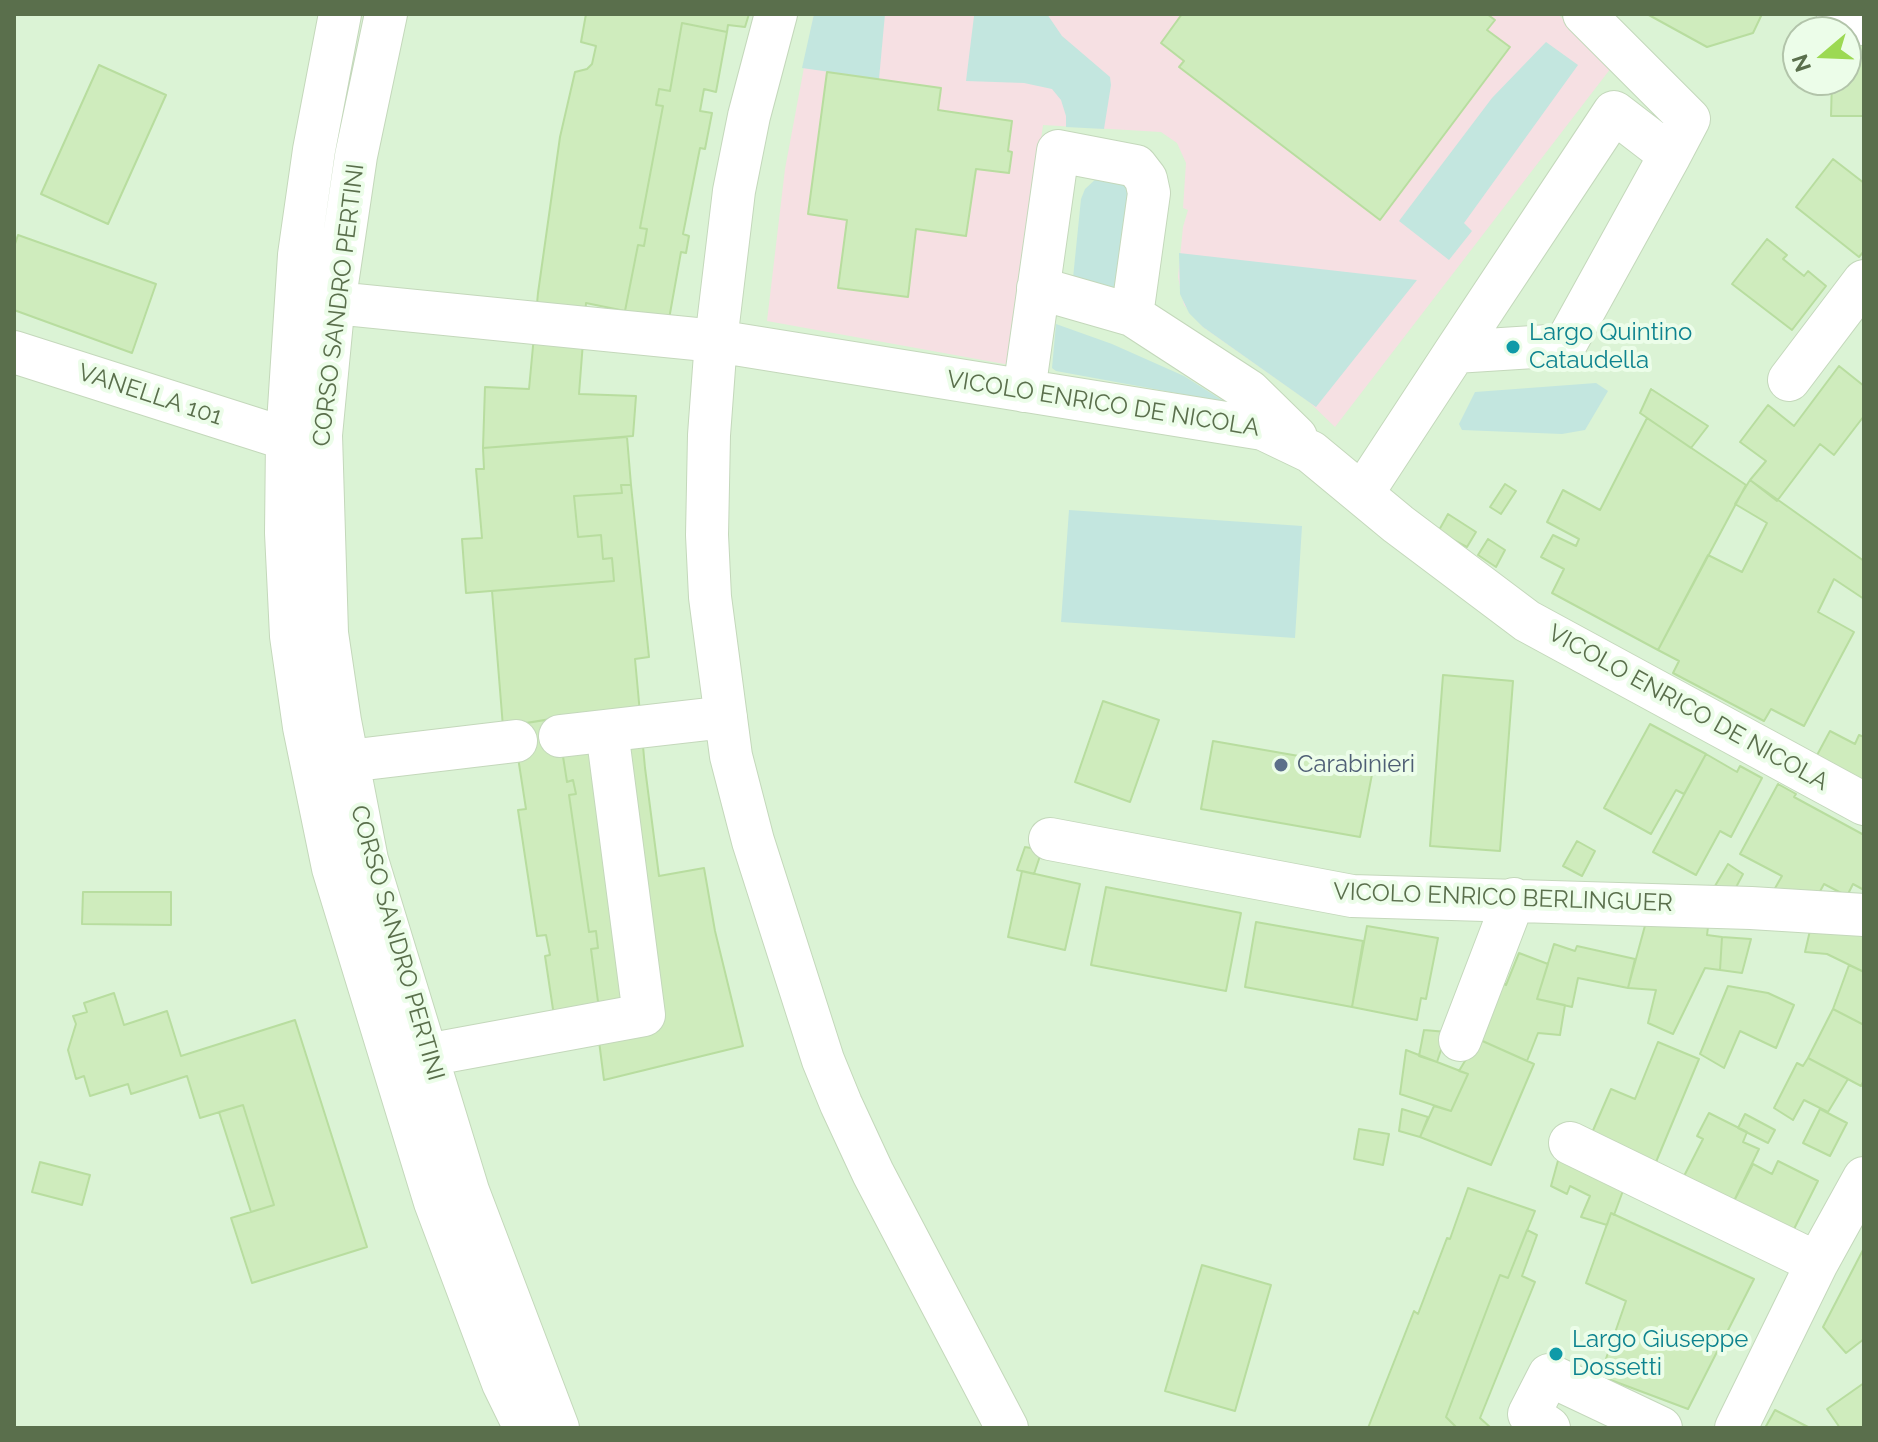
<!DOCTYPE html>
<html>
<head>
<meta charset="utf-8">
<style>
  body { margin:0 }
  #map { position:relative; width:1878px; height:1442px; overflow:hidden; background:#e7fae3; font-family:Raleway,sans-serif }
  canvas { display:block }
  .frame { position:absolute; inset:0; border:16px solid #5a6f4c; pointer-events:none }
  .north { position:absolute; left:1782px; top:16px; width:80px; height:80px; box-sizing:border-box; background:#ecfde9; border:2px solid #b2c4aa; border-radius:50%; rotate:251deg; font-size:22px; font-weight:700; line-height:32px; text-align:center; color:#5a6f4c }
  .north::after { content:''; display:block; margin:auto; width:28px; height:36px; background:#9cd953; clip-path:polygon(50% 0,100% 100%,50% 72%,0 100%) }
</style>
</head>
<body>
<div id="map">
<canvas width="1878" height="1442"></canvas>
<div class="frame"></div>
<div class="north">N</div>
</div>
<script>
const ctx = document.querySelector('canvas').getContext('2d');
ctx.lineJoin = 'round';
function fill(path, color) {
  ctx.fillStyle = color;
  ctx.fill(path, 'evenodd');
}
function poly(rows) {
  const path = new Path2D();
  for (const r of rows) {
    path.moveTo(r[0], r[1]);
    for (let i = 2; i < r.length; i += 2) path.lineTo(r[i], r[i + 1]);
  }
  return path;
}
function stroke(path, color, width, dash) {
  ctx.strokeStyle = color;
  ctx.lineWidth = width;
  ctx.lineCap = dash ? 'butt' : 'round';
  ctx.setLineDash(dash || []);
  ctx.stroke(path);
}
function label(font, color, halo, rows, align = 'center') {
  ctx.font = font + ' Raleway,sans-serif';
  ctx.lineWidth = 8;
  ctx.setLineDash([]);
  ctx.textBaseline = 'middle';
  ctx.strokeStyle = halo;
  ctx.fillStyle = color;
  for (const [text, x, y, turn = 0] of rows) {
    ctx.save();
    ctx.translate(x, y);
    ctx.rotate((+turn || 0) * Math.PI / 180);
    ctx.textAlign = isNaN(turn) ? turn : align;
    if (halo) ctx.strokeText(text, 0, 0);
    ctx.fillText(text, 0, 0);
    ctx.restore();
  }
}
fill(poly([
  [14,14,1864,14,1864,1428,14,1428],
  [1798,32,1846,32,1846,80,1798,80]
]), '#dbf3d5');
fill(poly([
  [814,14,1558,14,1611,68,1335,427,1308,401,1203,327,1184,305,1178,277,1183,227,1188,210,1183,208,1186,163,1177,143,1161,132,1043,125,1010,365,767,321,785,169]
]), '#f6e0e3');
fill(poly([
  [814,14,885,14,879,79,802,68],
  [968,14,1047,14,1062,36,1110,77,1111,85,1104,129,1066,127,1066,116,1061,100,1052,89,1024,83,966,81,974,16],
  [1546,42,1578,65,1464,223,1472,231,1449,260,1399,221,1492,98],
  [1097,178,1133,187,1116,290,1073,278,1081,199,1085,189],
  [1179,253,1417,280,1316,407,1203,327,1189,313,1180,294],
  [1056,324,1112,344,1184,376,1225,402,1056,371,1052,368],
  [1596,383,1608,391,1585,430,1562,434,1462,430,1459,424,1475,392],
  [1069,510,1302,526,1295,638,1061,622]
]), '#c3e6df');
const building = poly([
  [586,14,749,14,745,27,728,25,727,32,682,23,670,91,659,89,656,105,663,106,640,228,647,229,644,246,638,245,625,311,586,303,579,394,636,396,633,436,483,448,485,387,529,389,538,293,560,137,575,72,587,69,592,64,596,46,581,42,586,14],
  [1182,14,1487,14,1495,20,1487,30,1510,47,1380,220,1179,67,1184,61,1161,43,1182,14],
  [1647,14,1762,14,1753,33,1707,47,1647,14],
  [682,23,727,32,716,92,704,89,700,111,712,113,705,149,700,148,683,234,689,236,686,253,681,252,669,319,625,311,638,245,644,246,647,229,640,228,663,106,656,105,659,89,670,91,682,23],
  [1846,35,1864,36,1864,116,1831,116,1832,80,1846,80,1846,35],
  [99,65,166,95,108,224,41,194,99,65],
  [827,72,941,88,938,110,1012,121,1008,151,1012,152,1009,173,976,169,966,236,916,229,908,297,838,288,847,220,808,214,827,72],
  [1833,159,1864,183,1864,251,1859,257,1796,207,1833,159],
  [18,235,156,284,132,353,14,310,14,247,18,235],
  [1767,239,1787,255,1783,259,1804,276,1808,271,1826,286,1792,330,1732,284,1767,239],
  [1839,366,1864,386,1864,416,1834,455,1820,444,1777,501,1750,480,1766,461,1740,442,1768,405,1794,426,1839,366],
  [1651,389,1708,426,1691,448,1640,413,1651,389],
  [1647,418,1746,485,1658,650,1552,593,1564,569,1541,557,1553,535,1576,546,1579,539,1547,522,1563,490,1600,510,1647,418],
  [627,437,631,485,621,485,622,493,574,496,578,537,601,535,603,559,612,558,614,581,466,593,462,539,482,538,476,469,484,469,483,448,627,437],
  [1750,480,1864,561,1864,599,1834,579,1818,612,1854,632,1804,726,1771,709,1764,721,1673,673,1679,661,1658,650,1708,555,1742,572,1767,523,1735,504,1750,480],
  [1505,484,1516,491,1501,514,1490,507,1505,484],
  [621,485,631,485,649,657,635,659,645,768,659,876,704,868,715,931,743,1046,604,1080,595,1010,599,1009,591,949,598,948,596,931,589,932,569,795,576,794,573,780,567,782,557,718,503,727,492,591,614,581,612,558,603,559,601,535,578,537,574,496,622,493,621,485],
  [1448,514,1476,532,1467,547,1438,532,1448,514],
  [1488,539,1505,550,1496,567,1478,555,1488,539],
  [1443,675,1513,681,1500,851,1430,846,1443,675],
  [1103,701,1159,720,1130,802,1075,782,1103,701],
  [557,718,567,782,573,780,576,794,569,795,589,932,596,931,598,948,591,949,599,1009,554,1016,545,956,550,955,546,935,537,936,518,810,526,809,513,725,557,718],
  [1650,724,1706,754,1684,794,1676,790,1651,834,1604,808,1650,724],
  [1830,731,1855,744,1859,735,1864,737,1864,782,1816,757,1830,731],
  [1213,741,1373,769,1360,837,1201,809,1213,741],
  [1706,754,1737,772,1740,766,1762,778,1731,837,1720,831,1696,875,1653,852,1706,754],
  [1778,784,1796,794,1794,797,1864,835,1864,890,1853,884,1847,896,1824,884,1818,895,1770,897,1782,876,1740,854,1778,784],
  [1577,841,1595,851,1582,876,1563,866,1577,841],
  [1025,847,1042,850,1034,874,1017,870,1025,847],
  [1728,864,1743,874,1733,893,1712,891,1728,864],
  [1022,871,1080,884,1065,950,1008,937,1022,871],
  [1106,887,1241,913,1226,991,1091,965,1106,887],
  [83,892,171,892,171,925,82,924,83,892],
  [1256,922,1363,941,1352,1007,1245,987,1256,922],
  [1646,922,1708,927,1707,935,1722,937,1720,970,1705,968,1673,1034,1648,1023,1656,990,1628,988,1646,922],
  [1812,922,1864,927,1864,972,1827,954,1805,952,1812,922],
  [1367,926,1438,938,1426,999,1421,998,1417,1020,1352,1007,1367,926],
  [1722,937,1751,939,1742,973,1720,970,1722,937],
  [1554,944,1575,951,1577,946,1635,959,1628,988,1578,978,1572,1007,1537,999,1554,944],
  [1519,953,1548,964,1537,999,1565,1005,1560,1035,1538,1033,1527,1061,1478,1039,1498,981,1506,985,1519,953],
  [1849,965,1864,972,1864,1025,1833,1009,1849,965],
  [1728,986,1768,993,1794,1005,1776,1048,1740,1031,1724,1068,1700,1054,1728,986],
  [114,993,124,1025,167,1011,181,1056,295,1020,367,1247,252,1283,231,1218,274,1205,243,1105,200,1118,187,1076,131,1094,128,1084,90,1096,84,1076,76,1079,68,1050,76,1024,73,1016,87,1012,84,1003,114,993],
  [1833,1009,1864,1025,1864,1080,1861,1086,1808,1058,1833,1009],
  [1424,1030,1447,1032,1437,1062,1419,1056,1424,1030],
  [1478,1039,1534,1064,1491,1165,1420,1137,1434,1106,1451,1111,1468,1074,1459,1071,1478,1039],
  [1658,1042,1699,1059,1656,1162,1591,1135,1611,1089,1635,1099,1658,1042],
  [1406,1050,1468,1074,1451,1111,1400,1094,1406,1050],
  [1808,1058,1848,1079,1828,1112,1804,1100,1793,1120,1774,1108,1797,1063,1803,1066,1808,1058],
  [243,1105,274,1205,251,1212,219,1112,243,1105],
  [1402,1109,1428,1117,1420,1137,1399,1131,1402,1109],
  [1820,1109,1847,1123,1830,1156,1803,1143,1820,1109],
  [1709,1113,1747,1132,1743,1142,1759,1149,1732,1205,1682,1180,1703,1139,1697,1136,1709,1113],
  [1745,1114,1775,1130,1768,1143,1738,1128,1745,1114],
  [1359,1129,1389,1134,1383,1165,1354,1159,1359,1129],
  [1559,1157,1624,1188,1614,1215,1611,1213,1607,1225,1581,1217,1590,1196,1570,1186,1567,1194,1551,1186,1559,1157],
  [1778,1161,1818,1181,1791,1235,1732,1205,1753,1164,1772,1174,1778,1161],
  [40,1162,90,1175,82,1205,32,1192,40,1162],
  [1468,1188,1535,1211,1508,1278,1500,1275,1446,1417,1457,1428,1368,1428,1414,1311,1418,1314,1447,1238,1450,1239,1468,1188],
  [1611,1213,1754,1279,1688,1409,1600,1376,1626,1301,1586,1283,1611,1213],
  [1527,1230,1537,1235,1522,1276,1535,1282,1480,1418,1491,1428,1457,1428,1446,1417,1500,1275,1508,1278,1527,1230],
  [1864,1248,1864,1339,1846,1353,1823,1327,1864,1248],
  [1202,1265,1271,1285,1235,1411,1165,1391,1202,1265],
  [1864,1383,1864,1428,1840,1428,1827,1409,1864,1383],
  [1775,1410,1810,1428,1765,1428,1775,1410]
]);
fill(building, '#cfecbd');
stroke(building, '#b8dd9f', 2);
const minor = poly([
  [340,14,314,150,299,255,287,439,286,533,291,636,304,727,333,868,435,1202,503,1383,525,1428],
  [386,14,356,156,333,311,321,435,327,633,340,721,367,860,468,1191,558,1428],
  [776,14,749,116,734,191,716,341,709,435,707,535,710,597,731,756,753,841,823,1060,841,1104,873,1173,1007,1428],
  [1584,14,1689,119,1670,155],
  [1837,23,1864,24],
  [1038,288,1132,315,1249,391,1296,437],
  [335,303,716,341,1263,429,1311,452,1398,524,1527,621,1864,804],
  [14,352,287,439],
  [1789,380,1864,281],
  [1024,391,1058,151,1136,166,1146,179,1149,193,1132,315],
  [1362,494,1455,352,1614,112,1670,155,1565,345,1455,352],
  [560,736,726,717],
  [348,761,516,741],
  [1050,839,1352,896,1751,908,1864,915],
  [1460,1040,1514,899],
  [427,1055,644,1015,607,731],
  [1570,1143,1817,1263],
  [1549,1428,1529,1414,1549,1375,1661,1428],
  [1736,1428,1817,1263,1864,1178]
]);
stroke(minor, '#c4d8bb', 44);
stroke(minor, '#fff', 42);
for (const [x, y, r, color] of [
  [1513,347,8,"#0f9aa8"],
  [1281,765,8,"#5c6f8a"],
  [1556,1354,8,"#0f9aa8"]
]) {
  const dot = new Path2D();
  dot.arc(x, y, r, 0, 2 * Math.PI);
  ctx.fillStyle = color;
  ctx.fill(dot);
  stroke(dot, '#ecfde9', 3);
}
label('24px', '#5a6f4c', '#ecfde9', [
  ["CORSO SANDRO PERTINI",339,305,-83],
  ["VANELLA 101",150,395,18],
  ["VICOLO ENRICO DE NICOLA",1103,404,9],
  ["VICOLO ENRICO DE NICOLA",1688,708,29],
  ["VICOLO ENRICO BERLINGUER",1503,898,2],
  ["CORSO SANDRO PERTINI",397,943,74]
]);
label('24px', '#0d838f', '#ecfde9', [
  ["Largo Quintino",1529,333],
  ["Cataudella",1529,361],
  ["Largo Giuseppe",1572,1340],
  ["Dossetti",1572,1368]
], 'left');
label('24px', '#4e5e75', '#ecfde9', [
  ["Carabinieri",1297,765]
], 'left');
</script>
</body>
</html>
